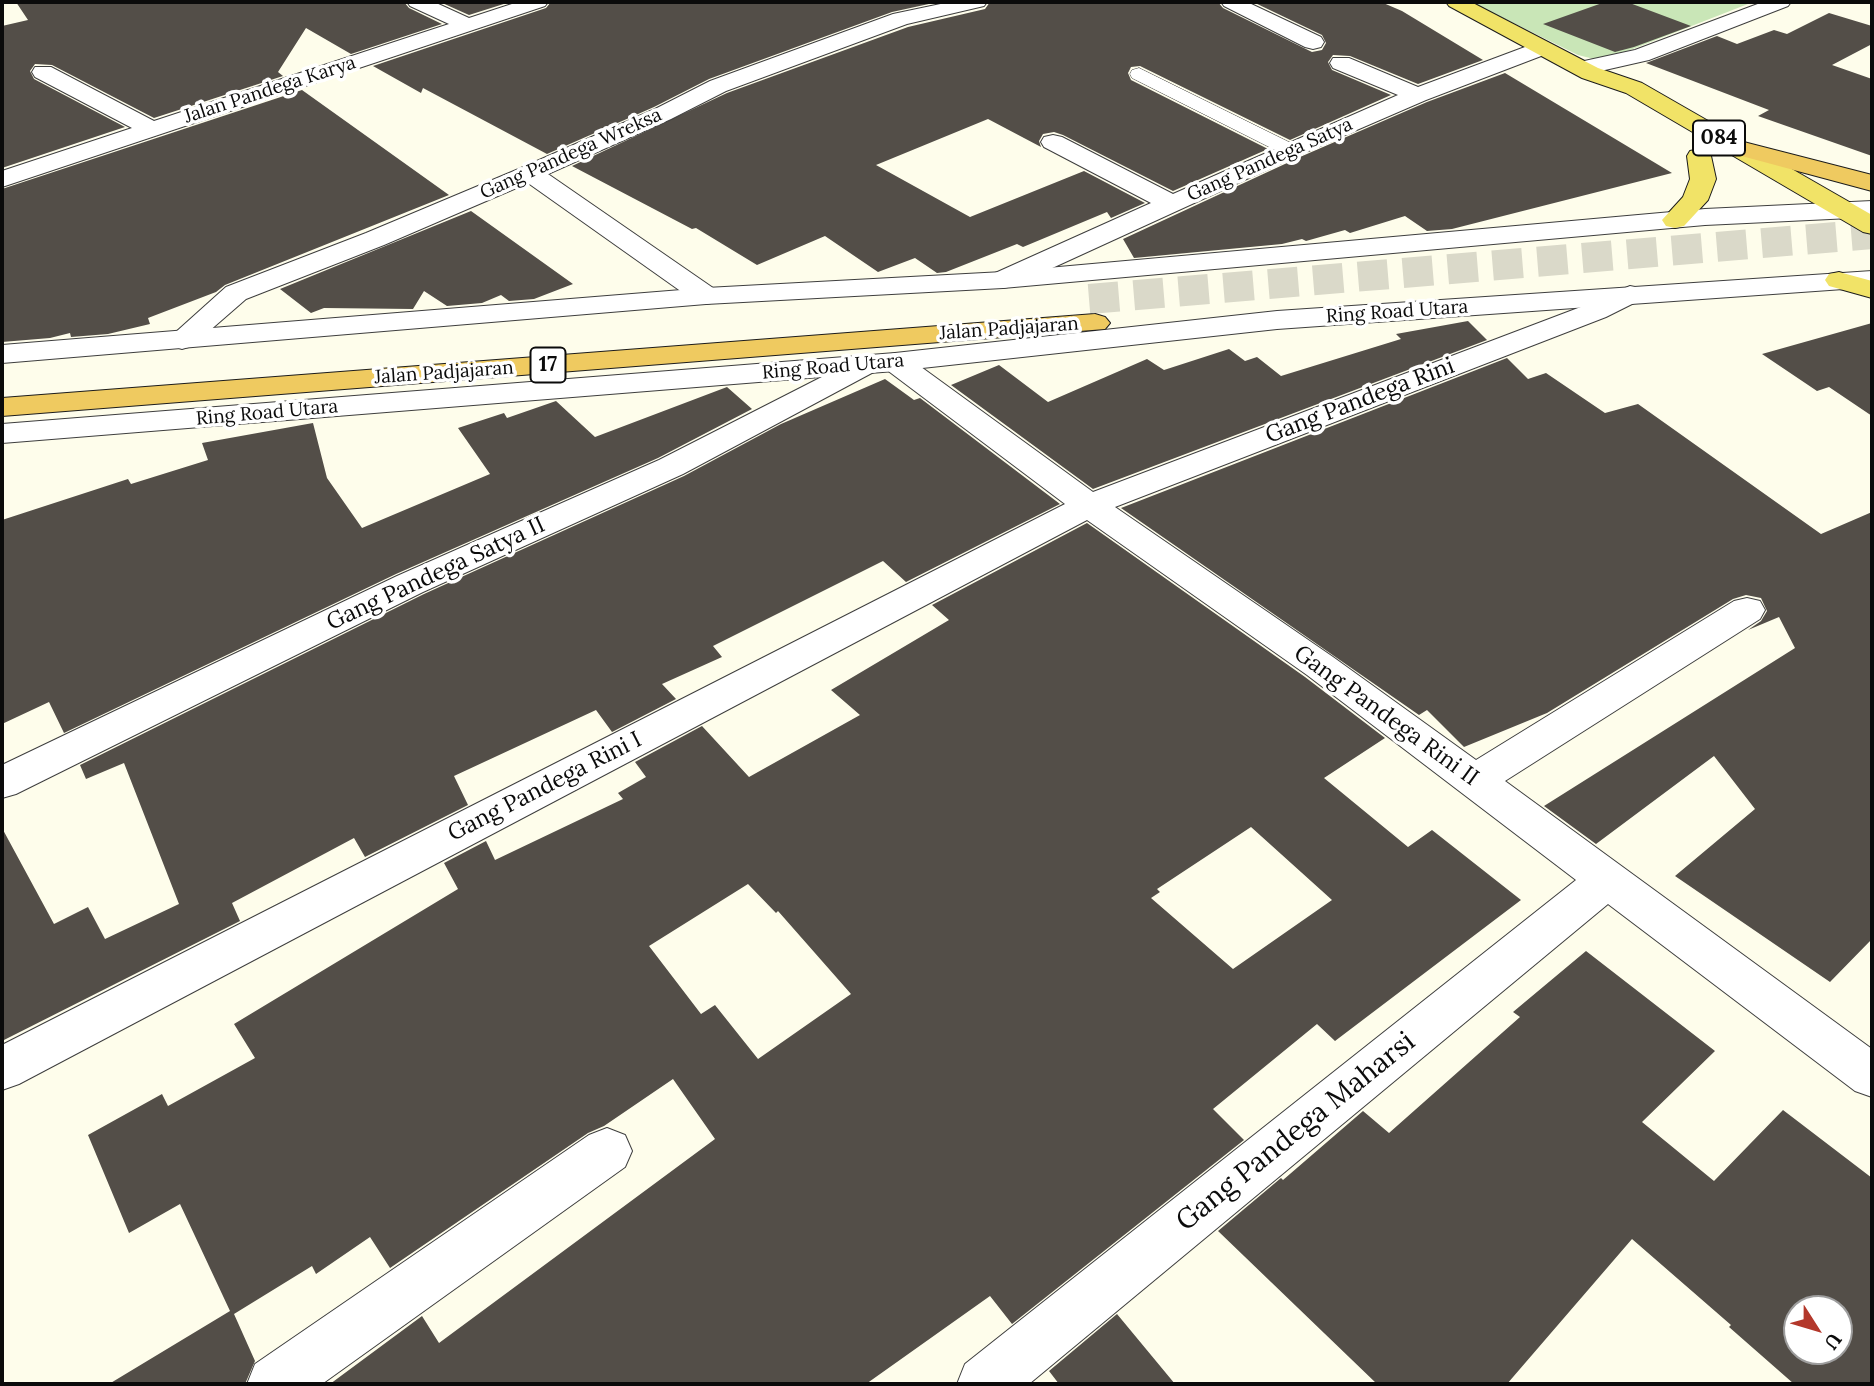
<!DOCTYPE html>
<html>
<head>
<meta charset="utf-8">
<style>
  body { margin:0 }
  #map { position:relative; width:1874px; height:1386px; overflow:hidden; background:#fefdeb; font-family:Lora,serif }
  canvas { display:block }
  .frame { position:absolute; inset:0; border:4px solid #0b0b0b; pointer-events:none }
  .north { position:absolute; left:1783px; top:1295px; width:70px; height:70px; box-sizing:border-box; background:#fff; border:2px solid #9d9d9d; border-radius:50%; rotate:127deg; font-size:19px; font-weight:700; line-height:28px; text-align:center; color:#0b0b0b }
  .north::after { content:''; display:block; margin:auto; width:24px; height:32px; background:#b3382b; clip-path:polygon(50% 0,100% 100%,50% 72%,0 100%) }
</style>
</head>
<body>
<div id="map">
<canvas width="1874" height="1386"></canvas>
<div class="frame"></div>
<div class="north">U</div>
</div>
<script>
const ctx = document.querySelector('canvas').getContext('2d');
ctx.lineJoin = 'round';
function fill(path, color) {
  ctx.fillStyle = color;
  ctx.fill(path, 'evenodd');
}
function poly(rows) {
  const path = new Path2D();
  for (const r of rows) {
    path.moveTo(r[0], r[1]);
    for (let i = 2; i < r.length; i += 2) path.lineTo(r[i], r[i + 1]);
  }
  return path;
}
function stroke(path, color, width, dash) {
  ctx.strokeStyle = color;
  ctx.lineWidth = width;
  ctx.lineCap = dash ? 'butt' : 'round';
  ctx.setLineDash(dash || []);
  ctx.stroke(path);
}
function label(font, color, halo, rows, align = 'center') {
  ctx.font = font + ' Lora,serif';
  ctx.lineWidth = 7;
  ctx.setLineDash([]);
  ctx.textBaseline = 'middle';
  ctx.strokeStyle = halo;
  ctx.fillStyle = color;
  for (const [text, x, y, turn = 0] of rows) {
    ctx.save();
    ctx.translate(x, y);
    ctx.rotate((+turn || 0) * Math.PI / 180);
    ctx.textAlign = isNaN(turn) ? turn : align;
    if (halo) ctx.strokeText(text, 0, 0);
    ctx.fillText(text, 0, 0);
    ctx.restore();
  }
}
fill(poly([
  [1475,2,1753,2,1602,61,1578,55,1473,3]
]), '#c9e6b7');
fill(poly([
  [16,2,404,2,409,8,442,24,351,54,306,28,278,72,283,76,154,118,52,65,35,64,30,71,34,79,125,127,2,168,2,26,28,20],
  [440,2,510,2,469,15],
  [551,2,938,2,892,12,709,79,654,107,547,154,423,88,421,93,373,66,546,8],
  [990,2,1218,2,1223,8,1312,52,1322,50,1326,43,1322,35,1253,2,1381,2,1402,11,1483,60,1418,84,1350,56,1333,55,1328,62,1332,70,1391,95,1290,140,1140,66,1131,67,1128,73,1131,80,1268,149,1173,191,1063,135,1054,132,1043,134,1039,141,1041,147,988,119,876,165,970,217,1084,171,1145,203,1111,218,1107,212,1023,247,1017,244,946,272,937,273,915,258,878,272,825,236,757,265,696,228,692,229,572,166,727,93,908,27,985,9],
  [1605,2,1627,2,1691,26,1634,47,1615,52,1543,24],
  [1829,13,1872,26,1872,44,1832,65,1872,79,1872,156,1758,116,1769,110,1646,63,1717,36,1737,44,1774,30,1787,34],
  [1505,73,1672,173,1452,229,1427,231,1405,216,1350,233,1345,230,1306,241,1302,239,1282,244,1134,258,1123,239,1300,157,1427,102],
  [302,90,449,195,225,285,216,292,148,318,150,324,108,334,71,337,70,333,50,338,2,342,2,189],
  [471,211,573,284,534,299,509,301,501,295,482,303,447,306,424,291,413,309,324,308,311,313,280,289],
  [1468,321,1487,340,1093,489,951,385,999,365,1048,402,1147,359,1164,370,1229,349,1245,361,1257,357,1281,376,1401,339,1396,334],
  [1872,323,1872,416,1829,387,1817,391,1762,354],
  [1507,358,1528,379,1546,373,1605,413,1638,404,1821,534,1872,512,1872,939,1830,982,1675,876,1755,809,1714,756,1596,844,1544,806,1795,648,1779,617,1748,630,1761,621,1767,611,1761,598,1746,595,1733,599,1547,713,1464,747,1427,710,1419,715,1121,508],
  [885,379,914,400,920,398,1060,504,906,582,883,561,713,646,722,657,662,684,676,699,612,732,596,710,454,776,468,805,365,857,354,838,232,903,240,921,2,1041,2,828,54,924,88,907,105,939,179,904,124,763,86,779,80,765,424,594,684,476,781,424],
  [727,387,752,409,658,458,396,574,64,733,49,702,2,724,2,520,128,479,131,484,208,460,202,443,313,423,327,478,362,528,490,474,458,428,504,413,507,418,556,401,595,437],
  [1087,523,1305,677,1385,738,1324,778,1408,847,1432,830,1521,900,1335,1041,1317,1024,1213,1109,1244,1140,1012,1324,990,1296,866,1384,330,1384,422,1316,439,1343,715,1139,673,1079,604,1126,588,1133,390,1268,370,1237,316,1274,312,1266,234,1314,255,1361,245,1384,109,1384,230,1311,180,1204,129,1233,88,1135,162,1094,168,1106,255,1058,234,1024,458,889,444,863,486,841,495,860,623,799,618,793,646,777,635,762,702,726,749,777,860,715,831,690,949,620,932,605],
  [1251,827,1332,900,1233,969,1151,898,1160,892,1157,889],
  [748,884,776,913,778,911,851,994,758,1059,715,1005,701,1014,649,946],
  [1586,951,1715,1051,1642,1122,1714,1181,1783,1110,1872,1178,1872,1384,1794,1384,1729,1327,1731,1325,1632,1239,1507,1384,1377,1384,1218,1231,1281,1178,1283,1180,1363,1111,1389,1133,1520,1017,1513,1012],
  [1797,1309,1839,1309,1839,1351,1797,1351],
  [1117,1314,1175,1384,1059,1384,1049,1371]
]), '#534e48');
stroke(poly([
  [1089,299,1872,234]
]), '#dad9c9', 30, [30, 15]);
const service = poly([
  [1139,68,1297,146,1300,150,1297,154,1290,156,1283,154,1132,78,1130,74,1132,70,1139,68]
]);
const minor = poly([
  [407,2,434,2,469,18,518,2,548,2,545,6,2,187,2,171,132,128,35,77,32,72,35,67,51,67,154,121,449,24,410,6,407,2],
  [950,2,987,2,984,6,907,24,726,91,671,119,548,174,716,290,720,296,716,302,706,304,696,302,528,183,384,245,246,299,192,346,182,349,172,346,167,340,226,287,366,233,521,168,655,109,710,81,893,14,950,2],
  [1221,2,1247,2,1321,37,1324,42,1321,47,1313,49,1305,47,1224,6,1221,2],
  [1763,2,1791,2,1788,6,1649,60,1583,75,1575,73,1572,68,1575,63,1635,50,1763,2],
  [1541,41,1549,43,1552,48,1549,53,1426,100,1299,155,1013,286,1003,288,993,286,989,280,993,274,1151,203,1044,147,1041,142,1044,137,1053,135,1062,137,1173,194,1398,95,1333,68,1330,63,1333,58,1349,58,1418,87,1541,41],
  [1630,286,1640,288,1644,294,1640,300,1606,317,1115,507,1333,657,1476,760,1734,601,1747,598,1760,601,1765,610,1760,619,1505,781,1872,1049,1872,1097,1855,1091,1608,904,1029,1384,957,1384,965,1364,1576,880,1307,675,1087,520,19,1084,2,1090,2,1045,1065,504,883,367,683,474,423,592,16,794,2,798,2,765,397,576,659,460,859,358,870,355,882,359,884,356,895,353,906,356,1093,492,1586,305,1630,286],
  [607,1128,625,1135,632,1151,625,1167,322,1384,247,1384,255,1364,589,1135,607,1128]
]);
const tertiary = poly([
  [1872,201,1872,217,1705,225,1003,288,706,304,2,363,2,345,706,288,1003,272,1705,209,1872,201],
  [1872,271,1872,287,1277,329,895,371,2,443,2,424,895,353,1277,311,1872,271]
]);
const primary = poly([
  [1446,2,1471,2,1598,68,1642,83,1872,215,1872,234,1863,232,1626,93,1582,78,1449,6,1446,2],
  [1699,149,1708,151,1711,156,1716,179,1708,200,1684,226,1675,228,1666,226,1662,220,1683,197,1690,179,1687,156,1690,151,1699,149],
  [1839,272,1872,281,1872,298,1829,286,1825,280,1829,274,1839,272]
]);
const trunk = poly([
  [1732,139,1872,175,1872,191,1723,151,1720,146,1723,141,1732,139],
  [1095,314,1105,317,1110,323,1105,329,2,416,2,398,1095,314]
]);
stroke(service, '#3e3e3e', 1);
stroke(minor, '#3e3e3e', 2);
stroke(tertiary, '#3e3e3e', 2);
stroke(primary, '#1c1c1c', 2);
stroke(trunk, '#1c1c1c', 2);
fill(service, '#fff');
fill(minor, '#fff');
fill(tertiary, '#fff');
fill(primary, '#f1e367');
fill(trunk, '#efca60');
label('19px', '#0b0b0b', '#fff', [
  ["Jalan Pandega Karya",270,90,-18],
  ["Gang Pandega Wreksa",571,154,-24],
  ["Gang Pandega Satya",1270,160,-24],
  ["Ring Road Utara",1397,312,-4],
  ["Jalan Padjajaran",1009,329,-4],
  ["Ring Road Utara",833,367,-5],
  ["Jalan Padjajaran",444,373,-4],
  ["Ring Road Utara",267,413,-5]
]);
for (const [x, y, w] of [
  [1719,138,52],
  [548,365,35]
]) {
  const box = new Path2D();
  box.roundRect(x - w / 2, y - 17.5, w, 35, 5);
  ctx.fillStyle = '#fff';
  ctx.fill(box);
  stroke(box, '#0b0b0b', 2);
}
label('bold 21px', '#0b0b0b', null, [
  ["084",1719,138],
  ["17",548,365]
]);
label('23px', '#0b0b0b', '#fff', [
  ["Gang Pandega Rini",1360,401,-21],
  ["Gang Pandega Satya II",436,574,-25],
  ["Gang Pandega Rini II",1386,716,36],
  ["Gang Pandega Rini I",545,787,-27]
]);
label('28px', '#0b0b0b', '#fff', [
  ["Gang Pandega Maharsi",1296,1132,-39]
]);
</script>
</body>
</html>
